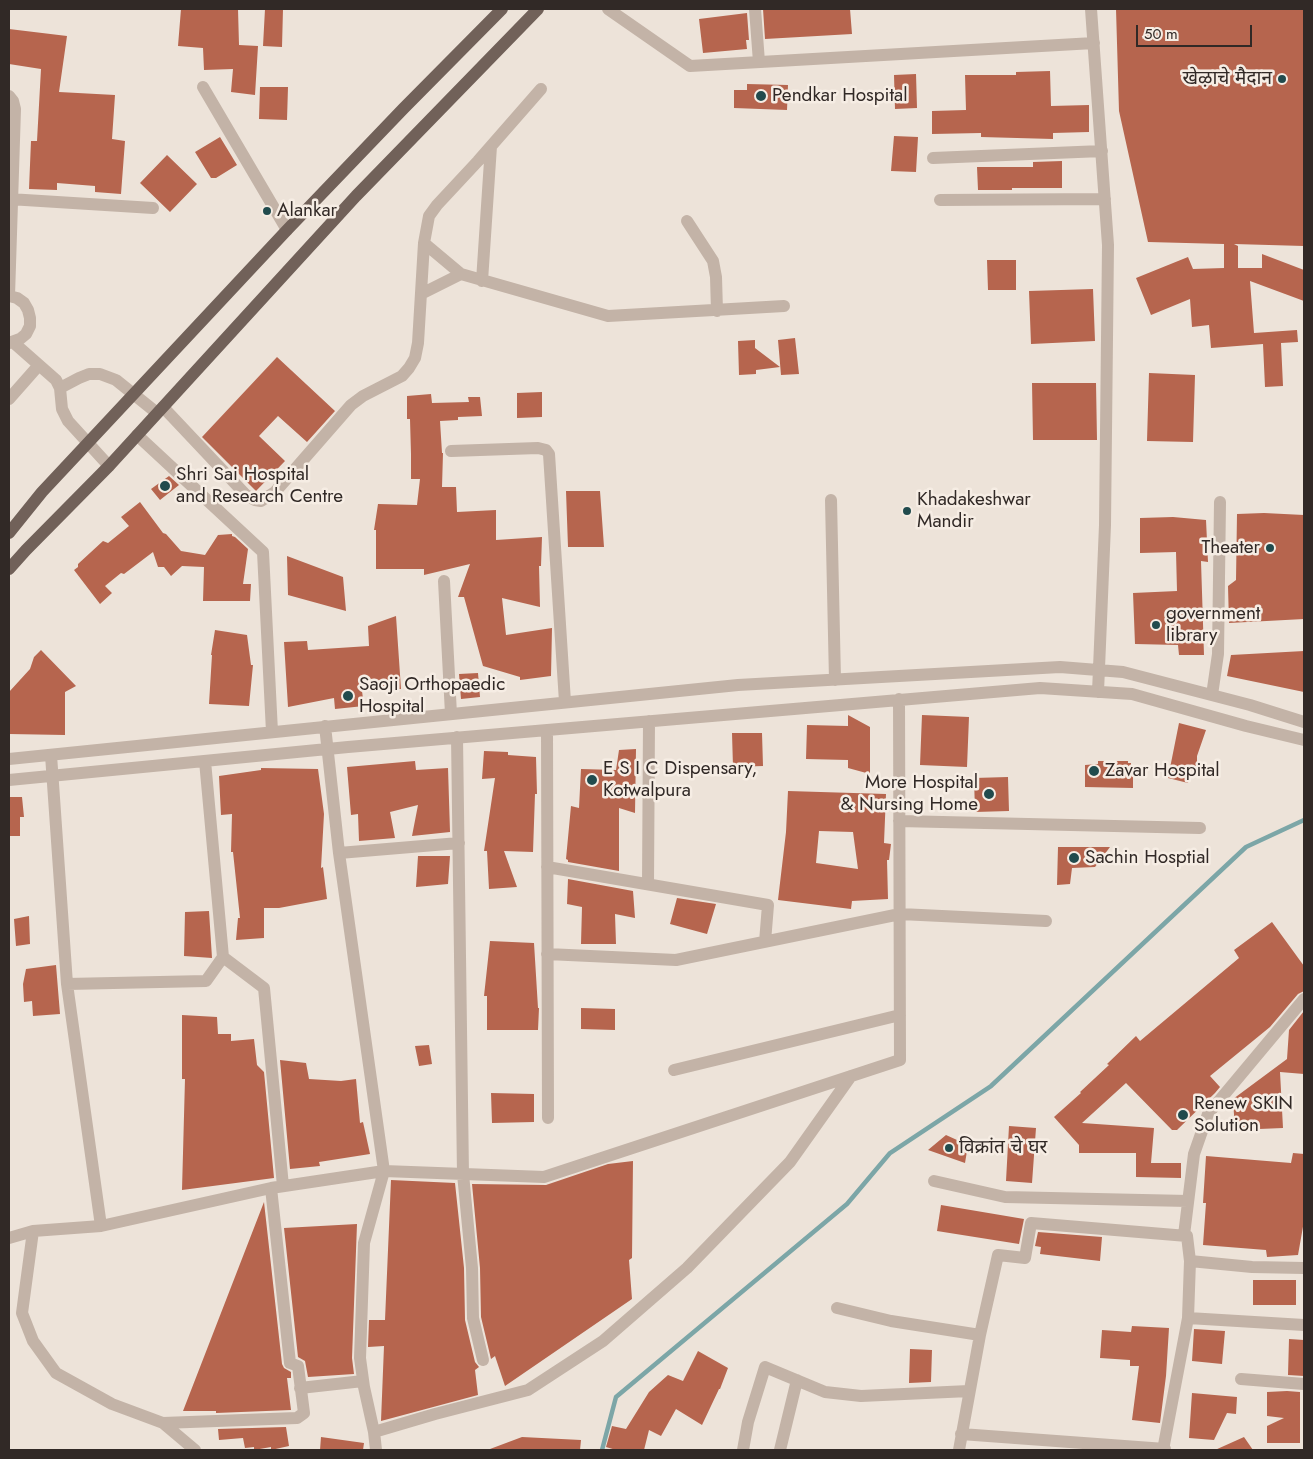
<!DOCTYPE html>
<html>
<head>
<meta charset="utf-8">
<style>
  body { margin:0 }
  #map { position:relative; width:1313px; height:1459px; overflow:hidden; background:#ede3d9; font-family:Jost,sans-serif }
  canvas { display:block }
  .frame { position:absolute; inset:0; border:10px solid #312926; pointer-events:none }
  .scale { position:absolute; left:1136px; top:25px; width:116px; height:22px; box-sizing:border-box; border:2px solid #312926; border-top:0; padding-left:6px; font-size:15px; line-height:18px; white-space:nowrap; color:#312926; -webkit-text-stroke:4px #f6ede4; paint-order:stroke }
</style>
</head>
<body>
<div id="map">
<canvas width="1313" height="1459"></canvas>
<div class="frame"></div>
<div class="scale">50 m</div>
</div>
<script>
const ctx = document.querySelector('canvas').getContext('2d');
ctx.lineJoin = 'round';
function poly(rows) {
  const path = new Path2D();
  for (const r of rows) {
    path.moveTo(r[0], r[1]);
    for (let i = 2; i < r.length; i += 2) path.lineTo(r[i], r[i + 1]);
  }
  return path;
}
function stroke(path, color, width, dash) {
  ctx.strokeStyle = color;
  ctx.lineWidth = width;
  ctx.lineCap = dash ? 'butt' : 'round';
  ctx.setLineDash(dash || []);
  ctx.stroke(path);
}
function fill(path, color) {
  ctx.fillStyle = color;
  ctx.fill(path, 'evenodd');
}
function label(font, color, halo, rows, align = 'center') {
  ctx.font = font + ' Jost,"Noto Sans Devanagari",sans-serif';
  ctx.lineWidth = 5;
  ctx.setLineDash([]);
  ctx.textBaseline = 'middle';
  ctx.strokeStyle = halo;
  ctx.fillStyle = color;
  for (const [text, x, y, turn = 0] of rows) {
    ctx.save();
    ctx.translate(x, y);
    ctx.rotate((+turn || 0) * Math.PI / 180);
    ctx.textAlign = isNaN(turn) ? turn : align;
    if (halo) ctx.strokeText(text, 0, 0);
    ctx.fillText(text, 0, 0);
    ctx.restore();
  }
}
stroke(poly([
  [602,1450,616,1397,847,1204,890,1153,991,1086,1246,847,1304,820]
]), '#7ca6a7', 4.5);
fill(poly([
  [181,9,238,9,239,45,258,46,255,95,231,92,233,69,204,70,203,48,178,46],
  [265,9,283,9,282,47,263,46],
  [763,9,850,9,852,34,765,39],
  [1116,9,1304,9,1304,246,1234,244,1238,246,1238,268,1262,268,1262,254,1304,270,1304,301,1250,281,1254,333,1297,330,1298,342,1281,343,1283,386,1265,387,1263,344,1211,348,1209,325,1192,327,1190,299,1151,315,1136,278,1188,257,1193,269,1224,268,1224,244,1148,242,1119,111],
  [747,13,749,40,746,40,747,49,703,53,699,19],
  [9,29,67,36,59,92,115,95,112,139,125,141,121,194,95,192,95,186,57,183,57,190,29,189,31,141,37,141,41,69,9,64],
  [1050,71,1051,106,1089,105,1089,132,1053,133,1053,139,981,137,981,133,932,134,932,111,966,110,965,75,1016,75,1016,72],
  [916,74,917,108,895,109,894,75],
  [747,84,788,85,787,110,734,108,734,90,747,90],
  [260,87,288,87,287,120,259,119],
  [894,136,918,137,916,172,891,171],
  [220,137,237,165,216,178,211,178,195,152],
  [167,155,197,184,170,212,140,183],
  [1062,161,1062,188,1012,188,1012,190,978,190,977,167,1033,167,1033,162],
  [987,260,1016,260,1016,290,988,290],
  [1093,289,1095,341,1031,344,1029,291],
  [795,338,799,374,781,375,778,340],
  [755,340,755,348,780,367,756,370,756,374,739,375,738,341],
  [277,357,335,411,307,442,278,416,259,436,285,461,256,491,202,437],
  [1149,373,1195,375,1193,442,1147,441],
  [1032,383,1096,383,1097,440,1033,440],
  [542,392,542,417,517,418,517,393],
  [431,394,432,403,469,402,468,397,480,397,482,416,458,417,458,420,440,421,442,453,443,453,442,487,456,487,457,512,496,510,496,540,542,537,541,566,539,566,540,607,502,598,506,635,552,628,551,676,520,680,520,677,483,666,464,597,458,597,470,564,424,575,424,569,376,569,376,530,374,530,378,504,417,505,420,479,411,479,411,454,410,419,407,419,407,396],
  [169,476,179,485,160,500,151,489],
  [566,491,600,491,604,547,568,547],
  [140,502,163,533,166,534,181,551,205,555,218,535,232,534,232,536,235,537,248,549,243,584,251,584,250,601,203,601,204,567,182,566,171,576,164,567,158,567,153,552,124,574,121,573,105,586,112,593,100,604,74,570,78,567,78,564,103,541,108,543,129,526,121,517],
  [1264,513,1304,515,1304,619,1229,623,1228,586,1236,580,1237,514],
  [1173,517,1206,520,1208,562,1201,561,1204,655,1179,655,1178,645,1135,644,1133,593,1177,591,1176,552,1140,553,1140,518],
  [287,556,343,577,346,611,288,595],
  [396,616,401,689,362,691,364,706,335,709,334,698,288,707,284,642,307,641,308,650,369,646,368,626],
  [215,630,247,635,251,665,253,665,249,706,209,704,212,655,211,655],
  [41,650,76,686,65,692,65,735,9,734,9,692,30,669,34,657],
  [1304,651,1304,692,1227,676,1231,655],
  [478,673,480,697,461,699,459,674],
  [848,715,870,727,870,774,848,768,848,760,806,759,807,725,848,726],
  [922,715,969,717,967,767,920,765],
  [1179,723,1206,730,1197,756,1197,771,1191,771,1188,783,1168,778],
  [732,733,762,733,763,766,733,767],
  [636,749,635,813,619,808,619,871,568,862,568,860,566,859,571,806,579,808,581,769,616,770,619,750],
  [484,751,508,752,508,755,536,757,537,794,535,794,533,852,504,851,517,887,489,889,487,851,484,851,495,778,482,779],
  [415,761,416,770,448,768,450,832,412,836,418,805,390,812,395,838,359,841,358,814,351,815,347,767],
  [1098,761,1128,761,1128,763,1131,763,1131,770,1133,770,1133,788,1085,787,1085,765,1098,764],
  [261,768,318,769,324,814,321,868,323,867,327,899,279,908,264,908,264,938,236,940,238,918,240,918,233,852,231,852,232,814,221,815,219,776,261,770],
  [1008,777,1009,811,975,812,974,778],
  [788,791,886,794,884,843,891,844,889,860,887,860,888,899,852,901,851,909,778,900,786,832],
  [819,831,853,832,858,869,816,863],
  [9,797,22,797,24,817,20,817,20,836,9,836],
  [1058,847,1110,847,1095,867,1072,868,1070,884,1057,885],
  [418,856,450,856,448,884,416,887],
  [568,879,633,891,635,918,615,914,616,944,581,944,582,907,567,904],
  [677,898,716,904,707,934,670,924],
  [209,911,212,958,184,956,185,912],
  [29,916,30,944,16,946,14,919],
  [1272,922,1304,966,1304,991,1298,994,1270,1027,1210,1076,1220,1087,1215,1093,1177,1130,1172,1130,1126,1083,1082,1123,1154,1128,1151,1163,1181,1163,1181,1178,1136,1177,1136,1153,1079,1153,1079,1145,1054,1117,1081,1093,1080,1092,1109,1065,1107,1064,1136,1036,1140,1041,1239,958,1234,950],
  [490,941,534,943,538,1008,539,1008,538,1030,487,1030,487,996,484,996],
  [56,965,60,1014,33,1016,32,1001,24,1002,23,984,26,969],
  [581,1008,615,1009,615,1030,581,1029],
  [1304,1011,1304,1074,1280,1072,1283,1128,1235,1130,1233,1099,1287,1059,1289,1030],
  [182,1015,217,1017,218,1034,231,1034,231,1041,254,1039,257,1065,264,1072,274,1178,182,1190,185,1079,182,1079],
  [429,1045,432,1064,419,1066,415,1046],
  [280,1060,306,1063,309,1079,341,1081,356,1079,360,1123,363,1122,370,1154,319,1162,320,1166,290,1169],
  [491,1093,534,1094,534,1122,492,1123],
  [1009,1126,1036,1128,1032,1183,1006,1181],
  [946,1135,968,1145,965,1163,928,1150],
  [1293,1153,1304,1154,1304,1221,1298,1255,1267,1257,1266,1250,1203,1245,1206,1203,1203,1203,1206,1156,1291,1163],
  [633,1161,632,1258,629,1260,632,1299,505,1386,495,1356,491,1359,481,1317,480,1268,472,1184,546,1185,608,1164],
  [391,1180,455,1183,464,1268,465,1320,475,1362,479,1367,475,1370,478,1395,381,1421,384,1346,368,1347,369,1320,385,1320],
  [264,1202,282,1364,284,1368,291,1372,291,1378,287,1378,291,1410,216,1413,216,1411,183,1411],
  [941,1205,1024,1219,1019,1244,937,1231],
  [357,1224,352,1358,354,1374,308,1377,305,1361,298,1357,284,1228],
  [1038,1232,1102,1237,1100,1261,1040,1254,1041,1247,1035,1246],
  [1253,1280,1296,1280,1296,1305,1253,1305],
  [1132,1326,1169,1328,1166,1376,1160,1423,1132,1420,1139,1366,1130,1366,1130,1360,1100,1358,1102,1330,1131,1332],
  [1194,1329,1225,1331,1222,1364,1192,1361],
  [1289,1339,1304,1340,1304,1376,1288,1375],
  [910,1349,932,1350,931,1382,909,1383],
  [698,1351,728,1368,720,1389,719,1389,702,1425,676,1409,661,1436,649,1430,644,1450,616,1450,606,1447,612,1426,626,1429,649,1392,668,1375,683,1381],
  [1287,1391,1300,1392,1300,1443,1267,1443,1267,1426,1284,1418,1267,1416,1267,1392],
  [1192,1393,1237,1397,1236,1414,1227,1413,1214,1440,1189,1438],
  [286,1427,289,1446,271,1450,271,1447,254,1450,254,1447,245,1448,243,1438,219,1440,218,1429],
  [321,1437,364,1443,363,1450,320,1450],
  [522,1437,581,1440,580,1450,490,1450,490,1449],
  [1244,1437,1253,1450,1215,1450]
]), '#b6654e');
stroke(poly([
  [608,9,690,66,1094,43],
  [755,9,759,62],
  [1091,9,1108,245,1105,525,1098,692],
  [203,87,287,230],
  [9,96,13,101,15,109,9,296],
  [933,158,1102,151],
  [9,199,153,208],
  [940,200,1105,199],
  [687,221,713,261,716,277,717,311],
  [424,243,461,274,608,316,784,306],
  [482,281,491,146],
  [421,294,461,274],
  [9,296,17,298,24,303,28,310,30,318,30,326,26,334,20,339,9,343],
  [14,343,56,380,60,388,62,409,68,421,109,466],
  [60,388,79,378,89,374,100,374,116,380,157,413],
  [9,399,39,365],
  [163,407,246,495,255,500,261,501,275,492,351,405,363,396,402,376,409,368,415,358,418,343,424,243,429,216,437,205,478,161,541,89],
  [137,435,263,552,272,732],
  [451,451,538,448,546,450,549,454,565,702],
  [831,500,835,680],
  [444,581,451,714],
  [1212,695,1218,654,1220,502],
  [325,726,339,853,384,1171,364,1243,360,1358,364,1387,374,1432,376,1450],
  [547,730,548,1118],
  [457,737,463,1174,472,1268,473,1318,483,1360],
  [51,755,67,984,101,1226],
  [9,759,738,685,1060,667,1123,672,1250,705,1304,722],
  [9,780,348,747,1040,688,1132,694,1246,726,1304,740],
  [899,821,1200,828],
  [339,853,459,843],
  [547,867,768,905,765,942],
  [648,884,649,721],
  [547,954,676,960,900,914,1046,921],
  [223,957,264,988,283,1186],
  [67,984,206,981,223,957,205,761],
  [674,1070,900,1015],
  [934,1181,1005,1197,1188,1201],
  [33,1231,22,1313,33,1341,56,1373,112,1404,163,1423,195,1450],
  [9,1238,33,1231,101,1226,271,1188,384,1171,544,1177,900,1060,899,699],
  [1190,1261,1252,1267,1304,1268],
  [837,1308,891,1321,980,1335],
  [1188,1318,1304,1325],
  [1241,1379,1304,1384],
  [300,1388,363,1381],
  [163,1423,297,1418,304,1413,298,1366,290,1363,271,1188],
  [374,1432,435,1414,528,1390,603,1341,687,1268,790,1162,851,1076],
  [961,1434,1165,1449],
  [743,1450,748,1422,765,1367,825,1392,861,1396,969,1391],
  [780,1450,797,1380],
  [959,1450,980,1335,998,1255,1025,1258,1031,1223,1187,1236],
  [1163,1450,1188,1318,1190,1261,1187,1236,1184,1235,1194,1154,1208,1114,1304,999]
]), '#c3b3a7', 12);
stroke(poly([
  [9,533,42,492,287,230,403,109,502,9],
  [9,569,26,550,109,466,356,196,538,9]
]), '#716159', 12);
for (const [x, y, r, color] of [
  [1282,79,5,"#214b4d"],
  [761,96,6,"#214b4d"],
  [267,211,5,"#214b4d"],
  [165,486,6,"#214b4d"],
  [907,511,5,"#214b4d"],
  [1270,548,5,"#214b4d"],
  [1156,625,5,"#214b4d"],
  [348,696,6,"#214b4d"],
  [1094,771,6,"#214b4d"],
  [592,780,6,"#214b4d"],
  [989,794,6,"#214b4d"],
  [1074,858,6,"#214b4d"],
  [1183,1115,6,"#214b4d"],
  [949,1148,5,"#214b4d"]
]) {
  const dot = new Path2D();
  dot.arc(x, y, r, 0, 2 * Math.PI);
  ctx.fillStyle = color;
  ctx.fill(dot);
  stroke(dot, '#f6ede4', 2);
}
label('19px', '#312926', '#f6ede4', [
  ["खेऴाचे मैदान",1272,79,"right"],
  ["Pendkar Hospital",772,96],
  ["Alankar",277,211],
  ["Shri Sai Hospital",176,475],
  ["and Research Centre",176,497],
  ["Khadakeshwar",917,500],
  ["Mandir",917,522],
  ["Theater",1260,548,"right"],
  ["government",1166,614],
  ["library",1166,636],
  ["Saoji Orthopaedic",359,685],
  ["Hospital",359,707],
  ["E S I C Dispensary,",603,769],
  ["Kotwalpura",603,791],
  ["Zavar Hospital",1105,771],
  ["More Hospital",978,783,"right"],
  ["& Nursing Home",978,805,"right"],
  ["Sachin Hosptial",1085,858],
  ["Renew SKIN",1194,1104],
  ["Solution",1194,1126],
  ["विक्रांत चे घर",959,1148]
], 'left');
</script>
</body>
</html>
